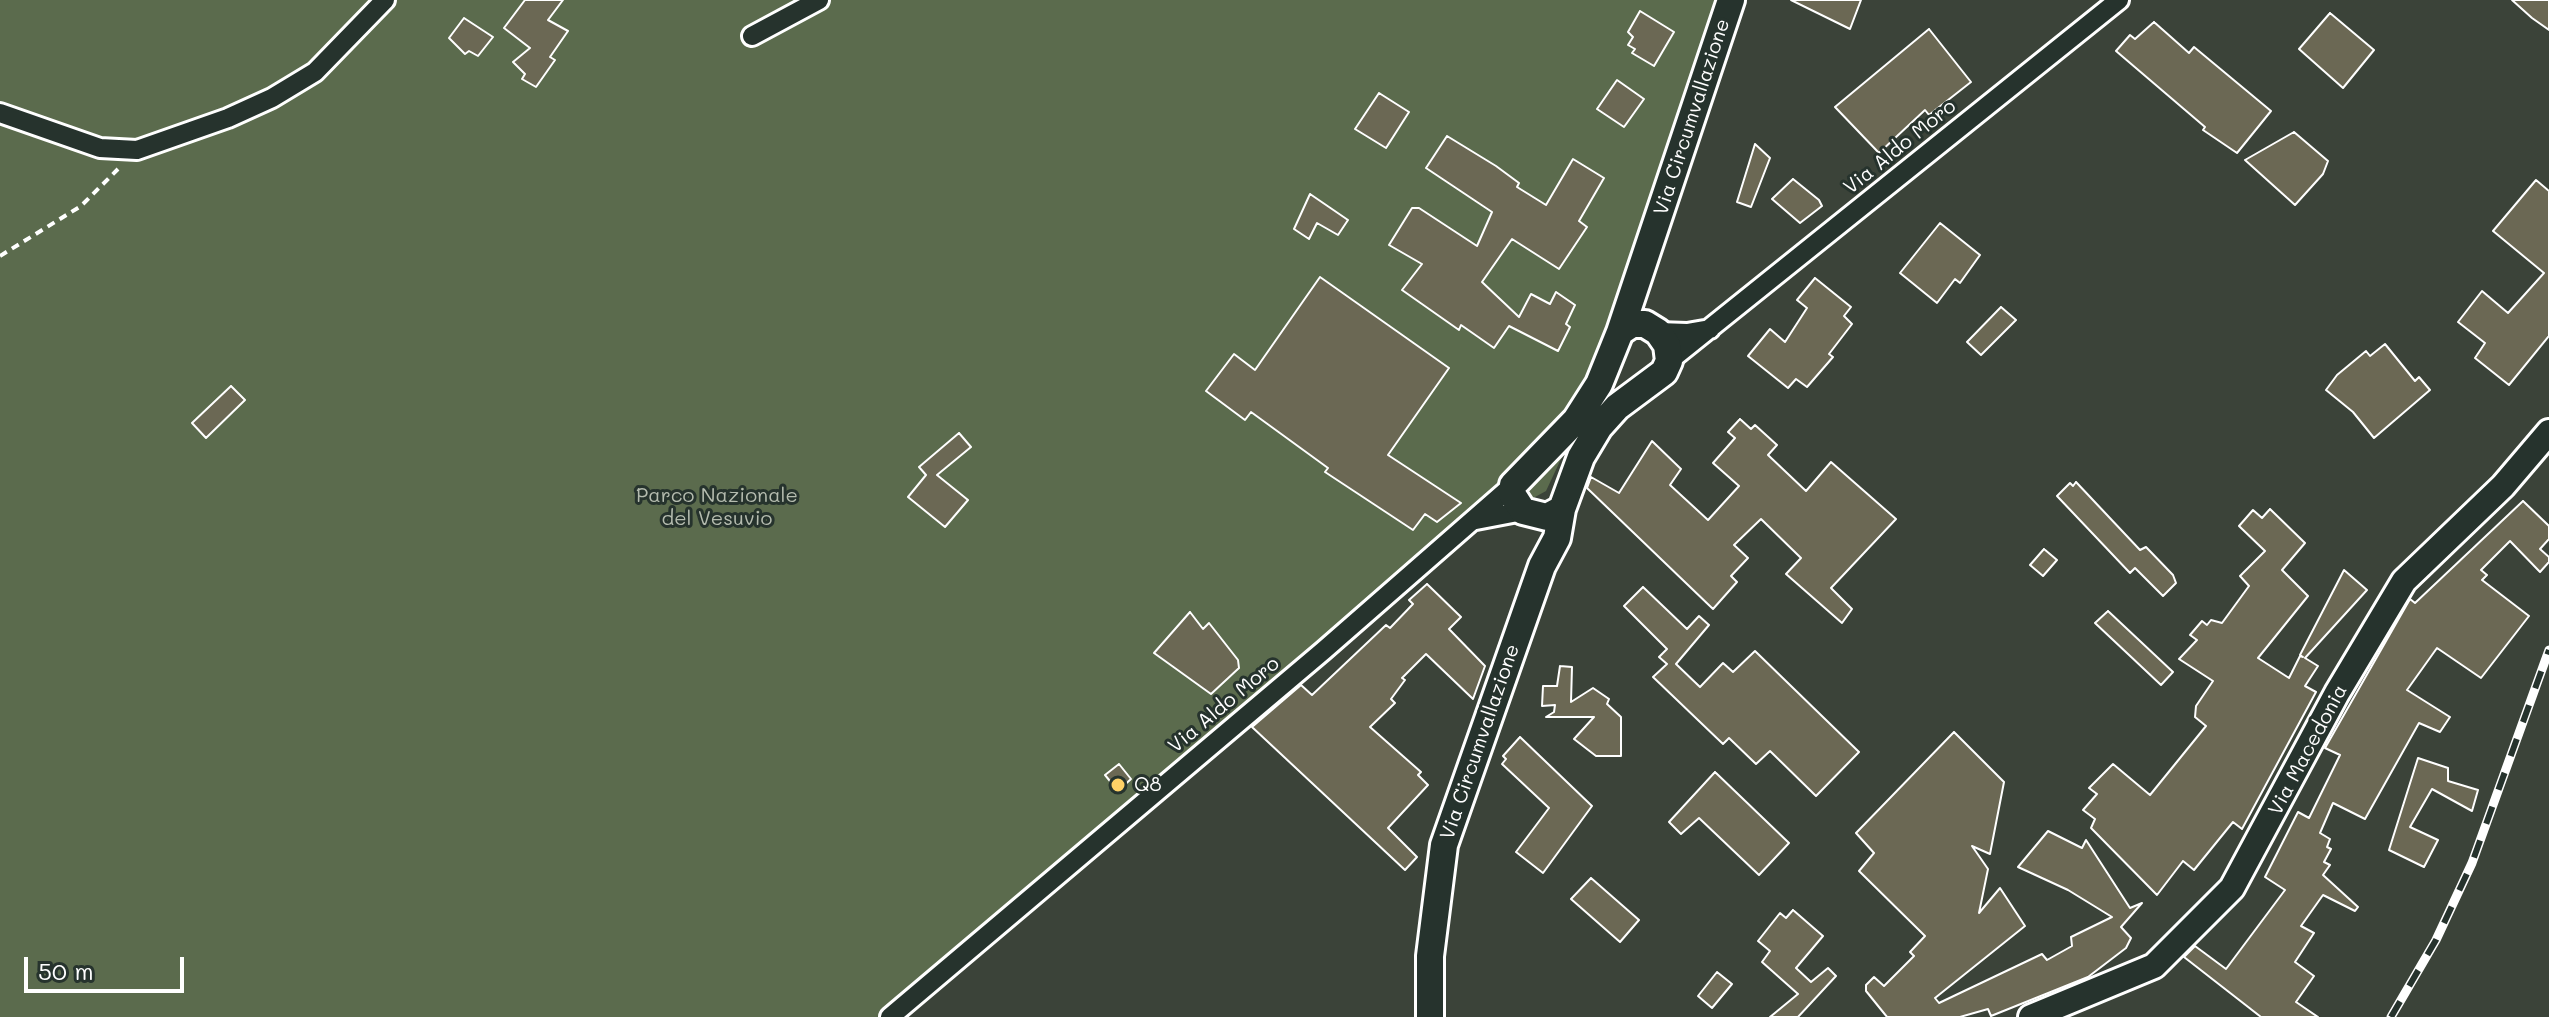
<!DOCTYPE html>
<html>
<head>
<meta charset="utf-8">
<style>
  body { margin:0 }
  #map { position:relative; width:2549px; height:1017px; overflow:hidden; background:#3b4339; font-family:Mali,sans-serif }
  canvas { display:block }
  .scale { position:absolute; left:24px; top:957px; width:160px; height:36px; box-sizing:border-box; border:4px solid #fff; border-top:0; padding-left:10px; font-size:24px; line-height:28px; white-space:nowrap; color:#fff; -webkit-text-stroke:6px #26332d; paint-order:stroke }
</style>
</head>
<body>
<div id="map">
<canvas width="2549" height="1017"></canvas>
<div class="scale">50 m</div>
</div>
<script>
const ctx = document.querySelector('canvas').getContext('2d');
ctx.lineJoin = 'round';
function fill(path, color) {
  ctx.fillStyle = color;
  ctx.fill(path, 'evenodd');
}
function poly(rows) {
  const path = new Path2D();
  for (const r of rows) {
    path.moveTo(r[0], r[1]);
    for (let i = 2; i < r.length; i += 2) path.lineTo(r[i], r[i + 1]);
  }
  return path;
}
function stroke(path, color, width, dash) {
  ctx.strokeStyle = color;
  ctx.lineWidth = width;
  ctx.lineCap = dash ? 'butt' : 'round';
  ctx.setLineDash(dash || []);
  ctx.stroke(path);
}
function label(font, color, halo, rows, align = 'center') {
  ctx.font = font + ' Mali,sans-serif';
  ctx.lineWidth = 6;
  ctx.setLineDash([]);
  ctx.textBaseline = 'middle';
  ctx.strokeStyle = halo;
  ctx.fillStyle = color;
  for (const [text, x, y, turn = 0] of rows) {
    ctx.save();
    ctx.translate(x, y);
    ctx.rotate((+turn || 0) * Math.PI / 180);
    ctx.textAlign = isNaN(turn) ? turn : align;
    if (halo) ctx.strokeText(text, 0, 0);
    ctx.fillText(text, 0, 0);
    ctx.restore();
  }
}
fill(poly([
  [0,0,1745,0,1649,271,1546,491,1471,532,1079,873,903,1017,0,1017]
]), '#5b6b4d');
const building = poly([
  [525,0,563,0,548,20,568,31,550,57,555,60,536,87,522,79,525,74,513,62,530,48,504,28,525,0],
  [1791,0,1861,0,1850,29,1791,0],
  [2512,0,2549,0,2549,30,2532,18,2512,0],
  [1640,11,1674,32,1654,66,1632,53,1635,49,1628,45,1633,37,1628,32,1640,11],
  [2330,13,2374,50,2343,88,2299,49,2330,13],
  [464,18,493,37,478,56,469,51,465,54,449,38,464,18],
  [2154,22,2189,53,2194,47,2271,111,2237,153,2203,130,2205,127,2116,51,2130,35,2135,39,2154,22],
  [1929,29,1971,82,1929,115,1925,110,1879,153,1835,107,1929,29],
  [1617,80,1644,99,1624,127,1597,109,1617,80],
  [1379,93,1409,112,1386,148,1355,129,1379,93],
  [2294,132,2328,161,2323,174,2295,205,2245,160,2294,132],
  [1447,136,1496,166,1519,183,1517,187,1546,205,1573,159,1604,178,1579,221,1587,227,1559,269,1512,239,1482,282,1519,317,1531,294,1550,304,1556,292,1575,305,1566,324,1570,327,1558,351,1509,326,1494,348,1461,325,1459,330,1402,290,1422,264,1389,245,1412,208,1419,208,1477,246,1492,212,1426,168,1447,136],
  [1755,144,1770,158,1751,207,1737,202,1755,144],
  [1793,179,1819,200,1822,206,1800,223,1772,199,1793,179],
  [2536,180,2549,191,2549,336,2509,385,2475,358,2485,343,2458,322,2482,291,2508,313,2544,273,2493,231,2536,180],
  [1310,194,1348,220,1338,235,1317,223,1309,239,1294,229,1310,194],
  [1940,223,1980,255,1960,283,1955,279,1937,303,1900,273,1940,223],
  [1320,277,1449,368,1388,455,1461,503,1437,522,1425,514,1413,530,1325,472,1328,468,1251,412,1245,420,1206,391,1234,354,1255,370,1320,277],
  [1815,278,1851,307,1844,316,1852,324,1829,354,1833,357,1807,387,1796,379,1788,388,1748,356,1770,329,1785,342,1807,308,1797,300,1815,278],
  [2001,307,2016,320,1981,355,1967,342,2001,307],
  [2385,344,2415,381,2419,377,2430,390,2374,438,2353,412,2326,390,2337,375,2366,351,2370,356,2385,344],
  [231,386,245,400,206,438,192,423,231,386],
  [1740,419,1751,429,1755,425,1777,445,1768,455,1806,491,1831,462,1896,519,1831,588,1852,609,1842,623,1786,574,1801,558,1761,519,1734,545,1748,558,1731,576,1737,582,1713,609,1587,488,1591,477,1619,493,1652,441,1681,469,1670,485,1708,520,1739,486,1713,463,1735,438,1728,432,1740,419],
  [959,433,971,447,937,475,968,500,945,527,908,497,926,475,919,467,959,433],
  [2076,482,2140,550,2146,547,2173,575,2176,583,2163,596,2135,568,2130,573,2057,496,2070,483,2073,486,2076,482],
  [2523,501,2549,526,2549,539,2540,549,2549,557,2549,562,2540,572,2510,541,2481,570,2487,575,2482,580,2529,616,2481,678,2437,648,2407,690,2450,717,2440,732,2419,723,2365,819,2333,803,2320,833,2330,839,2327,847,2331,849,2324,862,2330,865,2323,875,2358,907,2355,911,2323,895,2301,926,2314,933,2295,962,2314,976,2296,1002,2318,1017,2261,1017,2184,957,2195,946,2226,969,2285,890,2265,877,2298,812,2309,818,2340,755,2325,748,2410,599,2415,603,2523,501],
  [2270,509,2305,543,2282,570,2308,596,2258,658,2289,678,2300,656,2303,657,2300,655,2344,570,2367,590,2305,658,2318,666,2305,686,2316,692,2242,829,2233,822,2194,870,2183,861,2157,895,2091,828,2095,819,2083,810,2097,794,2089,788,2113,764,2150,795,2206,726,2195,717,2196,706,2213,681,2179,659,2197,640,2190,635,2202,621,2207,625,2211,620,2222,623,2249,586,2240,576,2265,551,2239,526,2253,510,2262,518,2270,509],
  [2044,549,2057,560,2043,576,2030,565,2044,549],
  [1427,584,1461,617,1449,629,1485,666,1473,699,1426,654,1402,678,1405,680,1391,699,1395,703,1370,727,1421,772,1418,775,1428,785,1388,828,1417,857,1405,870,1252,727,1301,685,1312,695,1386,625,1390,628,1413,604,1409,600,1427,584],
  [1643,587,1687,629,1699,616,1709,625,1676,664,1700,687,1723,663,1733,672,1755,651,1859,752,1816,796,1770,751,1756,764,1729,738,1723,744,1653,677,1667,664,1659,657,1667,649,1624,606,1643,587],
  [2108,611,2173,672,2161,685,2095,623,2108,611],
  [1190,612,1203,629,1209,623,1238,660,1239,668,1211,694,1154,653,1190,612],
  [1560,666,1572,667,1571,702,1593,688,1609,699,1607,704,1621,717,1621,756,1596,756,1574,739,1594,717,1546,717,1554,712,1555,705,1542,706,1543,686,1557,686,1560,666],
  [1954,732,2004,782,1990,854,1972,846,1988,869,1979,913,2000,888,2025,926,1935,998,1939,1003,2042,954,2047,960,2072,946,2071,937,2112,917,2068,890,2018,867,2048,831,2082,848,2086,840,2130,908,2142,903,2121,927,2131,938,2126,948,2088,977,1991,1016,1988,1009,1960,1017,1887,1017,1866,991,1866,985,1874,977,1884,986,1914,956,1910,952,1925,936,1859,871,1874,853,1856,833,1954,732],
  [1520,737,1592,806,1543,873,1516,852,1549,808,1502,764,1506,759,1503,756,1520,737],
  [2418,758,2448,768,2448,781,2478,790,2472,811,2432,789,2410,827,2438,840,2424,867,2389,850,2418,758],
  [1119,764,1131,779,1118,791,1105,775,1119,764],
  [1715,772,1789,843,1759,875,1699,818,1681,834,1669,822,1715,772],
  [1591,878,1639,920,1620,942,1571,899,1591,878],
  [1793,910,1823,936,1796,968,1811,982,1828,968,1836,976,1798,1017,1770,1017,1798,994,1762,962,1770,951,1758,941,1780,913,1786,918,1793,910],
  [1717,972,1732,984,1712,1008,1698,996,1717,972]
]);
fill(building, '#6b6854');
stroke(building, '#fff', 2);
const minor = poly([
  [752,36,819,0],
  [0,113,100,148,137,150,228,118,272,98,315,72,385,0],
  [1658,332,1687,333,1710,329],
  [1669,361,2119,0],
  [1476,520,1523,511],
  [890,1017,1323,651,1513,485]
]);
const tertiary = poly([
  [2031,1017,2154,966,2232,888,2337,693,2404,581,2503,486,2549,432]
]);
const secondary = poly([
  [1632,324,1645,324,1658,332,1667,345,1669,361,1664,372,1617,407,1599,427,1581,457,1562,509,1547,517,1523,511,1512,494,1513,485,1576,420,1599,384,1620,332,1632,324],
  [1620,332,1731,0],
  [1430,1017,1430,956,1444,845,1542,566,1557,538,1562,509]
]);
stroke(minor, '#fff', 24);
stroke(tertiary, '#fff', 30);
stroke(secondary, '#fff', 32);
stroke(poly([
  [0,256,81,206,118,169]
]), '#fff', 4, [8, 6]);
stroke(minor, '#26332d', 18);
stroke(tertiary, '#26332d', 24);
stroke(secondary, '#26332d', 26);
const rail = poly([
  [2391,1017,2436,940,2472,863,2549,650]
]);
stroke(rail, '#fff', 9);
stroke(rail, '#26332d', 6, [18]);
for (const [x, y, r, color] of [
  [1118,785,8,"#ffd166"]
]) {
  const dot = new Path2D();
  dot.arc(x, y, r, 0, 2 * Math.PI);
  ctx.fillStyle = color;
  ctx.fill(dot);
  stroke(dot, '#26332d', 3);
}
label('20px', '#fff', '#26332d', [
  ["Via Circumvallazione",1692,117,-72],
  ["Via Aldo Moro",1900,147,-39],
  ["Via Aldo Moro",1224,705,-40],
  ["Via Circumvallazione",1480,742,-71],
  ["Via Macedonia",2308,750,-62]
]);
label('20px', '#b5bcaf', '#26332d', [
  ["Parco Nazionale",717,496],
  ["del Vesuvio",717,519]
]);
label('20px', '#fff', '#26332d', [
  ["Q8",1134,785]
], 'left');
</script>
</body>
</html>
